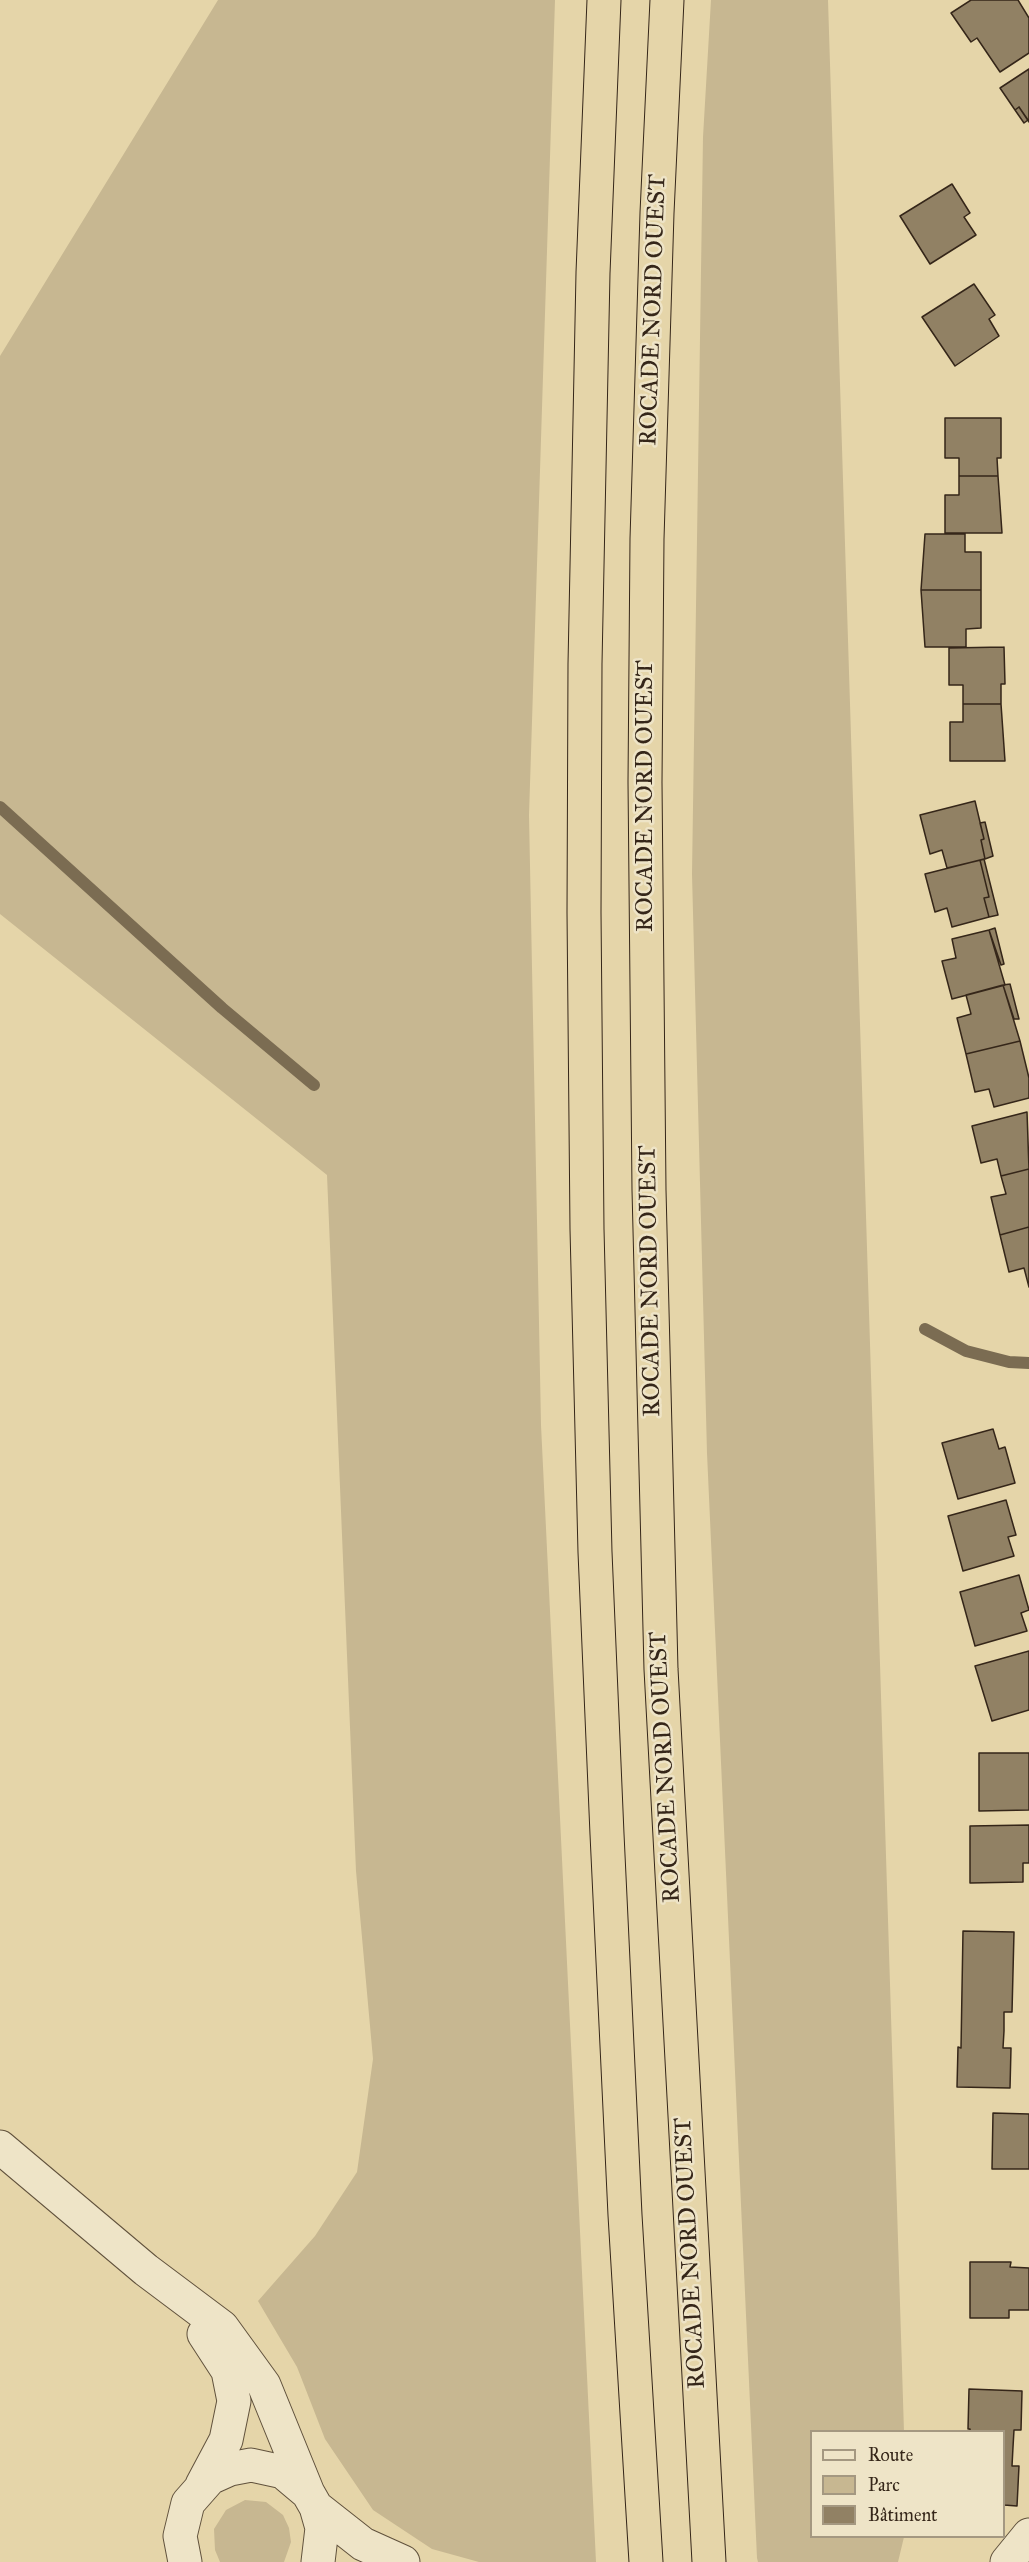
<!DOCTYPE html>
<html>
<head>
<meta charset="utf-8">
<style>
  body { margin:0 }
  #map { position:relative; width:1029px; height:2562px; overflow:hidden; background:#e5d5a9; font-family:"IM FELL Great Primer",serif }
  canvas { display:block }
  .legend { position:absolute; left:810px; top:2430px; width:195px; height:108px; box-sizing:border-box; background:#eee4c7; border:2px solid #a49881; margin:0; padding:8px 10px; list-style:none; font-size:18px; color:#352619 }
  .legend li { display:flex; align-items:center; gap:12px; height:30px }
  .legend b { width:30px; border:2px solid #a49881 }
</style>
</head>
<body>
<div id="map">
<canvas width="1029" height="2562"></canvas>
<ul class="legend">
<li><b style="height:8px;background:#eee4c7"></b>Route</li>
<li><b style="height:16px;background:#c7b791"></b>Parc</li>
<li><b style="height:16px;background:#918164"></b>Bâtiment</li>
</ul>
</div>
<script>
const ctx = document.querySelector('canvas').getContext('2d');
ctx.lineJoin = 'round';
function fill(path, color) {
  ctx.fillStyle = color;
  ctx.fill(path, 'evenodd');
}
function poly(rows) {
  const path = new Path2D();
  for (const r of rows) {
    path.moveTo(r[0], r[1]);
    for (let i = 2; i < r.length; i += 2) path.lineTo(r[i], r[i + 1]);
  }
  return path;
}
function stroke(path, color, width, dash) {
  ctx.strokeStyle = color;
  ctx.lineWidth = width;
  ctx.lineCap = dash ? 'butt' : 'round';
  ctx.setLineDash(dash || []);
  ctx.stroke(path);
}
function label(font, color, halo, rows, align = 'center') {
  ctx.font = font + ' "IM FELL Great Primer",serif';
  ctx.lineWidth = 5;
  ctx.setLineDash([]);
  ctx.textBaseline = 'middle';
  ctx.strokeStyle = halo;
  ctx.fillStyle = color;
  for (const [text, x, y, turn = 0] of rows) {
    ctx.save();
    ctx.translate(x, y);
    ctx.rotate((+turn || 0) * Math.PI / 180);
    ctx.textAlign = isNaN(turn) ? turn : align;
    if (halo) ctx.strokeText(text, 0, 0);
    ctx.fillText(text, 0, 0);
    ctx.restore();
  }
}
fill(poly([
  [218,0,555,0,529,815,541,1425,596,2562,479,2562,432,2549,373,2510,325,2439,297,2367,258,2301,315,2236,357,2172,373,2059,356,1871,327,1175,0,914,0,356],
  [711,0,828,0,904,2431,812,2432,812,2536,904,2537,898,2562,758,2562,757,2558,707,1453,692,874,703,137],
  [245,2500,266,2502,283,2515,289,2528,291,2542,284,2562,220,2562,215,2550,214,2529,226,2510]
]), '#c7b791');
stroke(poly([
  [0,807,222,1008,314,1085],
  [925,1329,966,1351,1009,1362,1029,1363]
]), '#7b6c52', 12);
const building = poly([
  [971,0,1018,0,1029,18,1029,53,1000,72,977,38,971,42,951,13,971,0],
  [1029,69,1029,122,1019,107,1015,110,1000,88,1029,69],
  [1019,107,1028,120,1024,123,1015,110,1019,107],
  [952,184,970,213,964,217,976,235,930,264,900,216,952,184],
  [974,284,995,315,989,319,999,336,955,366,922,317,974,284],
  [945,418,1001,418,1001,458,997,458,998,476,959,476,959,458,945,458,945,418],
  [959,476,998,476,1002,533,945,533,945,495,959,495,959,476],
  [925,534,965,534,965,552,981,552,981,590,921,590,925,534],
  [921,590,981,590,981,628,966,629,966,647,925,647,921,590],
  [1004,647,1005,684,1001,684,1001,704,963,704,963,685,949,685,949,648,1004,647],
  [963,704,1001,704,1005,761,950,761,950,722,963,722,963,704],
  [975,801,984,839,981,840,985,859,947,868,942,850,930,854,920,815,975,801],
  [985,822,993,856,985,859,981,840,984,839,980,823,985,822],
  [984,859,998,915,989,917,984,898,989,897,980,860,984,859],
  [980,860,989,897,984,898,989,917,952,927,947,908,935,912,925,874,980,860],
  [995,928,1004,964,1001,965,989,930,995,928],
  [989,930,1005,985,952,999,942,961,956,958,952,939,989,930],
  [1010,984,1019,1019,1014,1019,1003,985,1010,984],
  [1003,985,1020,1041,966,1054,957,1018,971,1014,966,995,1003,985],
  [1020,1041,1029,1078,1029,1098,994,1107,989,1089,975,1092,966,1054,1020,1041],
  [1027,1112,1029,1169,1001,1176,997,1159,981,1163,972,1126,1027,1112],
  [1029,1169,1029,1227,1000,1235,991,1197,1006,1194,1001,1176,1029,1169],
  [1029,1227,1029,1287,1024,1268,1009,1272,1000,1235,1029,1227],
  [993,1429,999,1449,1005,1447,1015,1483,958,1499,942,1443,993,1429],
  [1006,1500,1016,1535,1008,1537,1014,1556,963,1571,948,1516,1006,1500],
  [1019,1575,1029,1610,1021,1613,1027,1631,975,1646,960,1592,1019,1575],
  [1029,1651,1029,1710,992,1721,975,1666,1029,1651],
  [979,1753,1029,1753,1029,1810,979,1811,979,1753],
  [1029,1825,1029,1863,1023,1863,1023,1882,970,1883,970,1826,1029,1825],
  [963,1931,1014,1932,1012,2012,1004,2012,1004,2031,1003,2048,1011,2048,1010,2088,957,2087,958,2047,961,2048,963,1931],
  [993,2113,1029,2114,1029,2169,992,2169,993,2113],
  [970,2262,1011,2262,1010,2267,1029,2268,1029,2310,1009,2310,1009,2318,970,2318,970,2262],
  [969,2389,1022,2391,1021,2430,1014,2430,1013,2447,1012,2466,1019,2466,1017,2506,1004,2505,1004,2432,970,2432,970,2429,968,2429,969,2389]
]);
fill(building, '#918164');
stroke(building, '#352619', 1.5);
const street = poly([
  [0,2147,146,2270,222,2327,264,2385,308,2493],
  [202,2485,226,2440,234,2401,228,2371,204,2334],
  [316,2507,363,2544,403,2562],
  [185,2562,180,2536,188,2503,210,2478,230,2469,251,2465,283,2472,308,2493,316,2507,322,2528,318,2562],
  [1007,2562,1029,2535]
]);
const highway = poly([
  [604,0,593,273,585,664,584,912,587,1229,595,1552,607,1834,625,2215,646,2562],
  [667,0,657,213,647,539,645,782,649,1190,661,1669,709,2562]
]);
stroke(street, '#61523d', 35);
stroke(highway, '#352619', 35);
stroke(street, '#eee4c7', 33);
stroke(highway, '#e5d5a9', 33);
label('24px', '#352619', '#eee4c7', [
  ["ROCADE NORD OUEST",654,310,-88],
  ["ROCADE NORD OUEST",646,796,-90],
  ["ROCADE NORD OUEST",651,1281,-91],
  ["ROCADE NORD OUEST",666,1767,-93],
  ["ROCADE NORD OUEST",691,2253,-93]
]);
</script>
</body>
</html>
